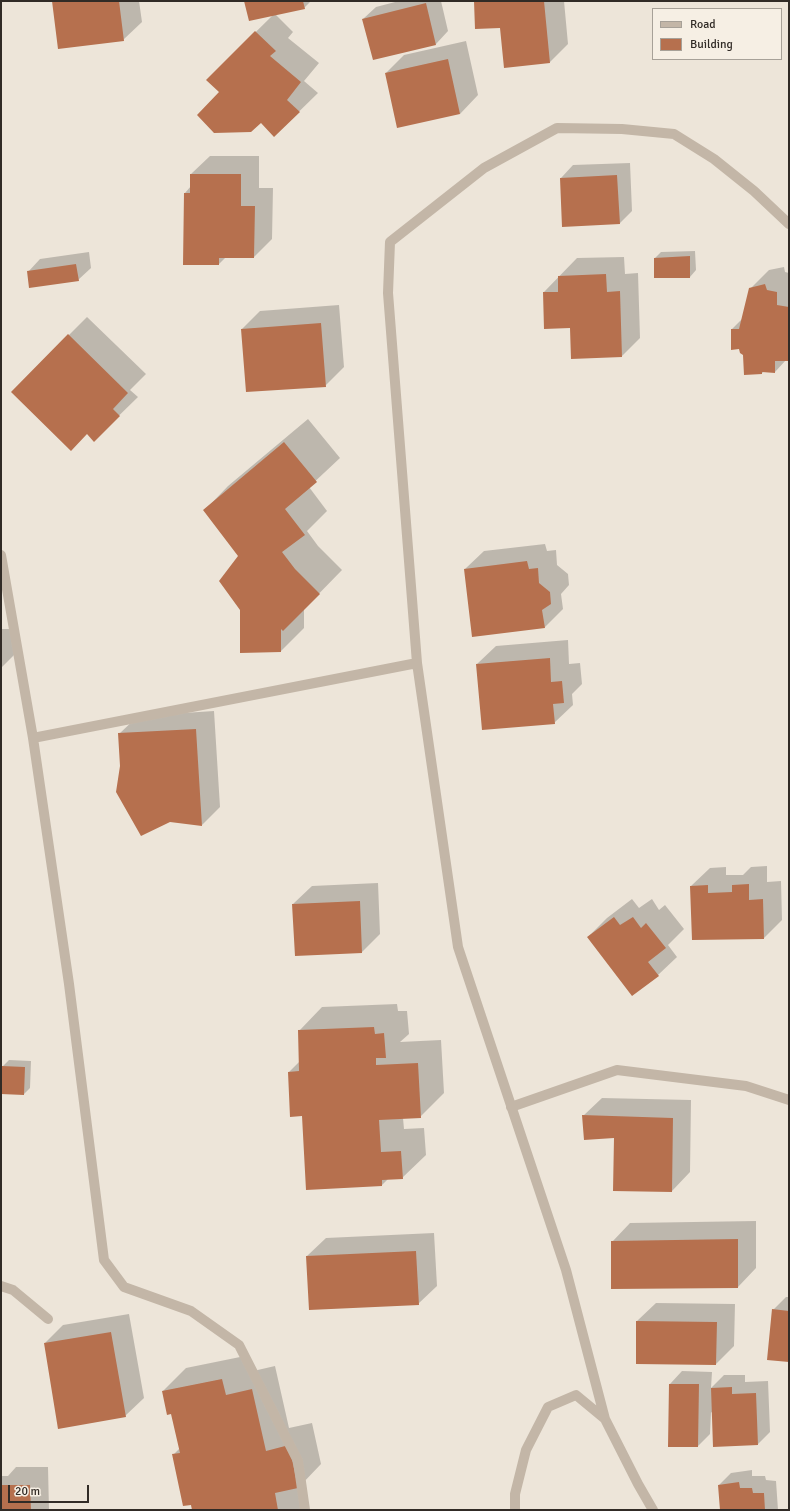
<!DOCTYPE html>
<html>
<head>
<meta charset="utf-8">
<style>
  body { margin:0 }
  #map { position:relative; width:790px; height:1511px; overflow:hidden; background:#ede5d9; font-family:Signika,sans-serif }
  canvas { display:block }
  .frame { position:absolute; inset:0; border:2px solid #312b26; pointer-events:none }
  .legend { position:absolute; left:652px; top:8px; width:130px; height:52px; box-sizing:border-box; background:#f6efe4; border:1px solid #a7a198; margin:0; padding:5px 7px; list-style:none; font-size:12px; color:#312b26 }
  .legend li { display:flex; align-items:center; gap:8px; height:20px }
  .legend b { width:20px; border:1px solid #a7a198 }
  .scale { position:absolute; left:8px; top:1485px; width:81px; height:18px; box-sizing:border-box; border:2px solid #312b26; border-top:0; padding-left:5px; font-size:12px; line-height:14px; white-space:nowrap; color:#312b26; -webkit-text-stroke:3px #f6efe4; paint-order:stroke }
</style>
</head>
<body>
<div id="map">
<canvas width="790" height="1511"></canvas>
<div class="frame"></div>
<ul class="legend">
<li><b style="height:5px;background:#c3b6a7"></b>Road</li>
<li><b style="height:11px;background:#b6704e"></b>Building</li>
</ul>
<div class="scale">20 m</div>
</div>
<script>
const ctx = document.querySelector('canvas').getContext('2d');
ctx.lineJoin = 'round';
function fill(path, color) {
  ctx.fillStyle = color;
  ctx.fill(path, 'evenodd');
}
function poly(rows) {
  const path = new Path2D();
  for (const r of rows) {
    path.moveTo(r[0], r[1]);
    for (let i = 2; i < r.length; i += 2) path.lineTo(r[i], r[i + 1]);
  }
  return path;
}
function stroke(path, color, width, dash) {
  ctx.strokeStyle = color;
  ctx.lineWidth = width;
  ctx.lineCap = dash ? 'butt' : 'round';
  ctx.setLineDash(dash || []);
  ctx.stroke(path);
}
fill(poly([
  [53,1,139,1,142,22,123,40],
  [245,1,311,1,304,8,275,14,293,32,288,38,319,63,304,81,318,93,274,136,261,122,221,92,207,80,273,15],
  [399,1,441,1,448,31,436,44,374,59,363,19,376,7],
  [475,1,564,1,568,44,550,62,505,67,501,27],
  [466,41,478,95,460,114,386,73,404,55],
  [210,156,259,156,259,188,273,188,272,239,254,257,226,257,219,264,185,193,191,186,191,174],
  [630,163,632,211,620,223,563,226,561,178,573,165],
  [695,251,696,270,690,277,655,258,661,252],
  [89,252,91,268,78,280,28,272,40,259],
  [624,257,625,274,638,273,640,338,622,356,544,292,577,258],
  [784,267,785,272,789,273,789,360,786,360,775,372,765,371,762,373,745,374,744,354,732,329,743,318,750,289,769,270],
  [339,305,344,367,325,386,242,329,260,311],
  [87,317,146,374,130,390,138,397,94,440,87,433,12,392],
  [308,419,340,458,309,487,327,511,307,531,318,546,342,570,304,609,304,628,281,651,239,556,205,510,228,486],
  [545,544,547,551,556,550,557,565,568,574,569,585,561,594,563,609,545,627,473,636,465,569,484,551],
  [1,629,12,629,14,655,1,668],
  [568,640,569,664,580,663,582,684,572,694,573,705,554,723,477,664,496,646],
  [214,711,220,807,202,825,119,734,138,716],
  [767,866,767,882,781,881,782,920,764,938,691,886,710,868,726,867,726,875,743,875,751,867],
  [378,883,380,934,362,952,293,904,312,886],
  [632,899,639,908,652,899,659,910,665,905,684,929,668,945,677,957,658,975,633,994,588,937,607,918],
  [397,1004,398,1011,407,1011,409,1034,400,1042,441,1040,444,1093,420,1117,403,1118,404,1129,424,1128,426,1155,402,1178,388,1179,382,1185,303,1115,289,1072,300,1061,299,1031,322,1007],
  [9,1060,31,1061,30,1088,24,1094,3,1066],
  [602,1098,691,1100,690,1172,672,1191,615,1137,583,1116],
  [756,1221,756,1268,738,1287,612,1242,630,1223],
  [434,1233,437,1286,418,1304,307,1256,326,1238],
  [786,1297,789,1297,789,1361,773,1310],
  [656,1303,735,1304,734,1346,716,1364,637,1321],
  [129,1314,144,1398,125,1416,45,1343,63,1325],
  [245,1356,249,1372,275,1366,289,1428,312,1423,321,1464,301,1485,306,1510,193,1510,173,1455,180,1448,172,1413,163,1391,186,1368],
  [682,1371,712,1372,711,1388,724,1375,745,1375,745,1382,768,1381,770,1432,758,1444,711,1412,710,1434,698,1446,669,1446,670,1384],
  [16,1467,48,1467,49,1510,1,1510,1,1476,8,1476],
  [752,1470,752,1476,765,1476,766,1480,776,1481,778,1510,721,1510,719,1485,731,1473]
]), '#0003');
fill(poly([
  [52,1,119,1,124,41,58,49],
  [244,1,303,1,305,9,249,21],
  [474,1,544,1,550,63,504,68,500,28,475,29],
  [426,3,436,45,373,60,362,19],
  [255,31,276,51,270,56,301,82,287,100,300,112,274,137,261,123,251,132,214,133,197,115,219,92,206,80],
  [448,59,460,114,397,128,385,73],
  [190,174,241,174,241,206,255,206,254,258,219,258,219,265,183,265,184,193,190,193],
  [617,175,620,224,562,227,560,178],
  [690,256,690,278,654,278,654,258],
  [76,264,79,281,29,288,27,271],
  [606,274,607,292,620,291,622,357,571,359,570,328,544,329,543,292,558,292,558,276],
  [765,284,767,290,777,292,777,305,789,307,789,361,775,361,775,373,762,372,762,374,744,375,743,355,740,353,739,349,731,350,731,329,739,329,749,288],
  [321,323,326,387,246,392,241,329],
  [68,334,128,393,113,409,120,416,94,442,87,434,71,451,11,392],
  [284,442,317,482,285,509,305,535,282,552,295,569,320,594,283,631,281,629,281,652,240,653,240,610,219,581,238,556,203,510],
  [527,561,529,569,538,568,539,583,550,592,551,604,542,610,545,628,472,637,464,569],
  [550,658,551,682,562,681,564,703,553,704,555,724,482,730,476,664],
  [196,729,202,826,170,822,141,836,116,792,120,766,118,733],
  [749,884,749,900,763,899,764,939,692,940,690,886,708,885,708,893,732,892,732,885],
  [360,901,362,953,295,956,292,904],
  [614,917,620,925,633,917,641,928,646,923,666,948,648,962,659,976,632,996,587,937],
  [374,1027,375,1034,384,1033,386,1058,376,1058,376,1065,418,1063,421,1118,379,1120,381,1152,401,1151,403,1179,382,1180,382,1186,306,1190,302,1116,290,1117,288,1072,299,1071,298,1030],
  [2,1066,25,1067,24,1095,1,1094],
  [582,1115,673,1118,672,1192,613,1191,614,1138,584,1140],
  [738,1239,738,1288,611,1289,611,1241],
  [416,1251,419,1305,309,1310,306,1256],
  [772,1309,789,1311,789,1362,767,1360],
  [636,1321,717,1322,716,1365,636,1364],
  [111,1332,126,1417,58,1429,44,1343],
  [222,1379,226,1395,252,1389,266,1451,289,1445,298,1488,275,1493,278,1510,192,1510,191,1505,183,1506,172,1454,180,1453,171,1414,167,1415,162,1391],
  [669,1384,699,1384,698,1447,668,1447],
  [732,1387,732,1394,756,1393,758,1445,713,1447,711,1388],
  [739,1482,740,1488,752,1488,753,1493,764,1493,765,1510,720,1510,718,1485],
  [1,1485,30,1485,31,1510,1,1510]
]), '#b6704e');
stroke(poly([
  [1,555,33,738,417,663,388,293,390,242,484,168,557,128,622,129,674,134,714,159,754,191,789,224],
  [417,663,458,947,566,1270,605,1419],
  [33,738,69,984,104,1260,124,1287,191,1311,239,1345,298,1461,305,1510],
  [511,1107,617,1070,746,1086,789,1100],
  [1,1286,13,1290,48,1319],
  [515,1510,515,1494,526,1450,548,1407,576,1395,605,1419,638,1484,653,1510]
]), '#c3b6a7', 10);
</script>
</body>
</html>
